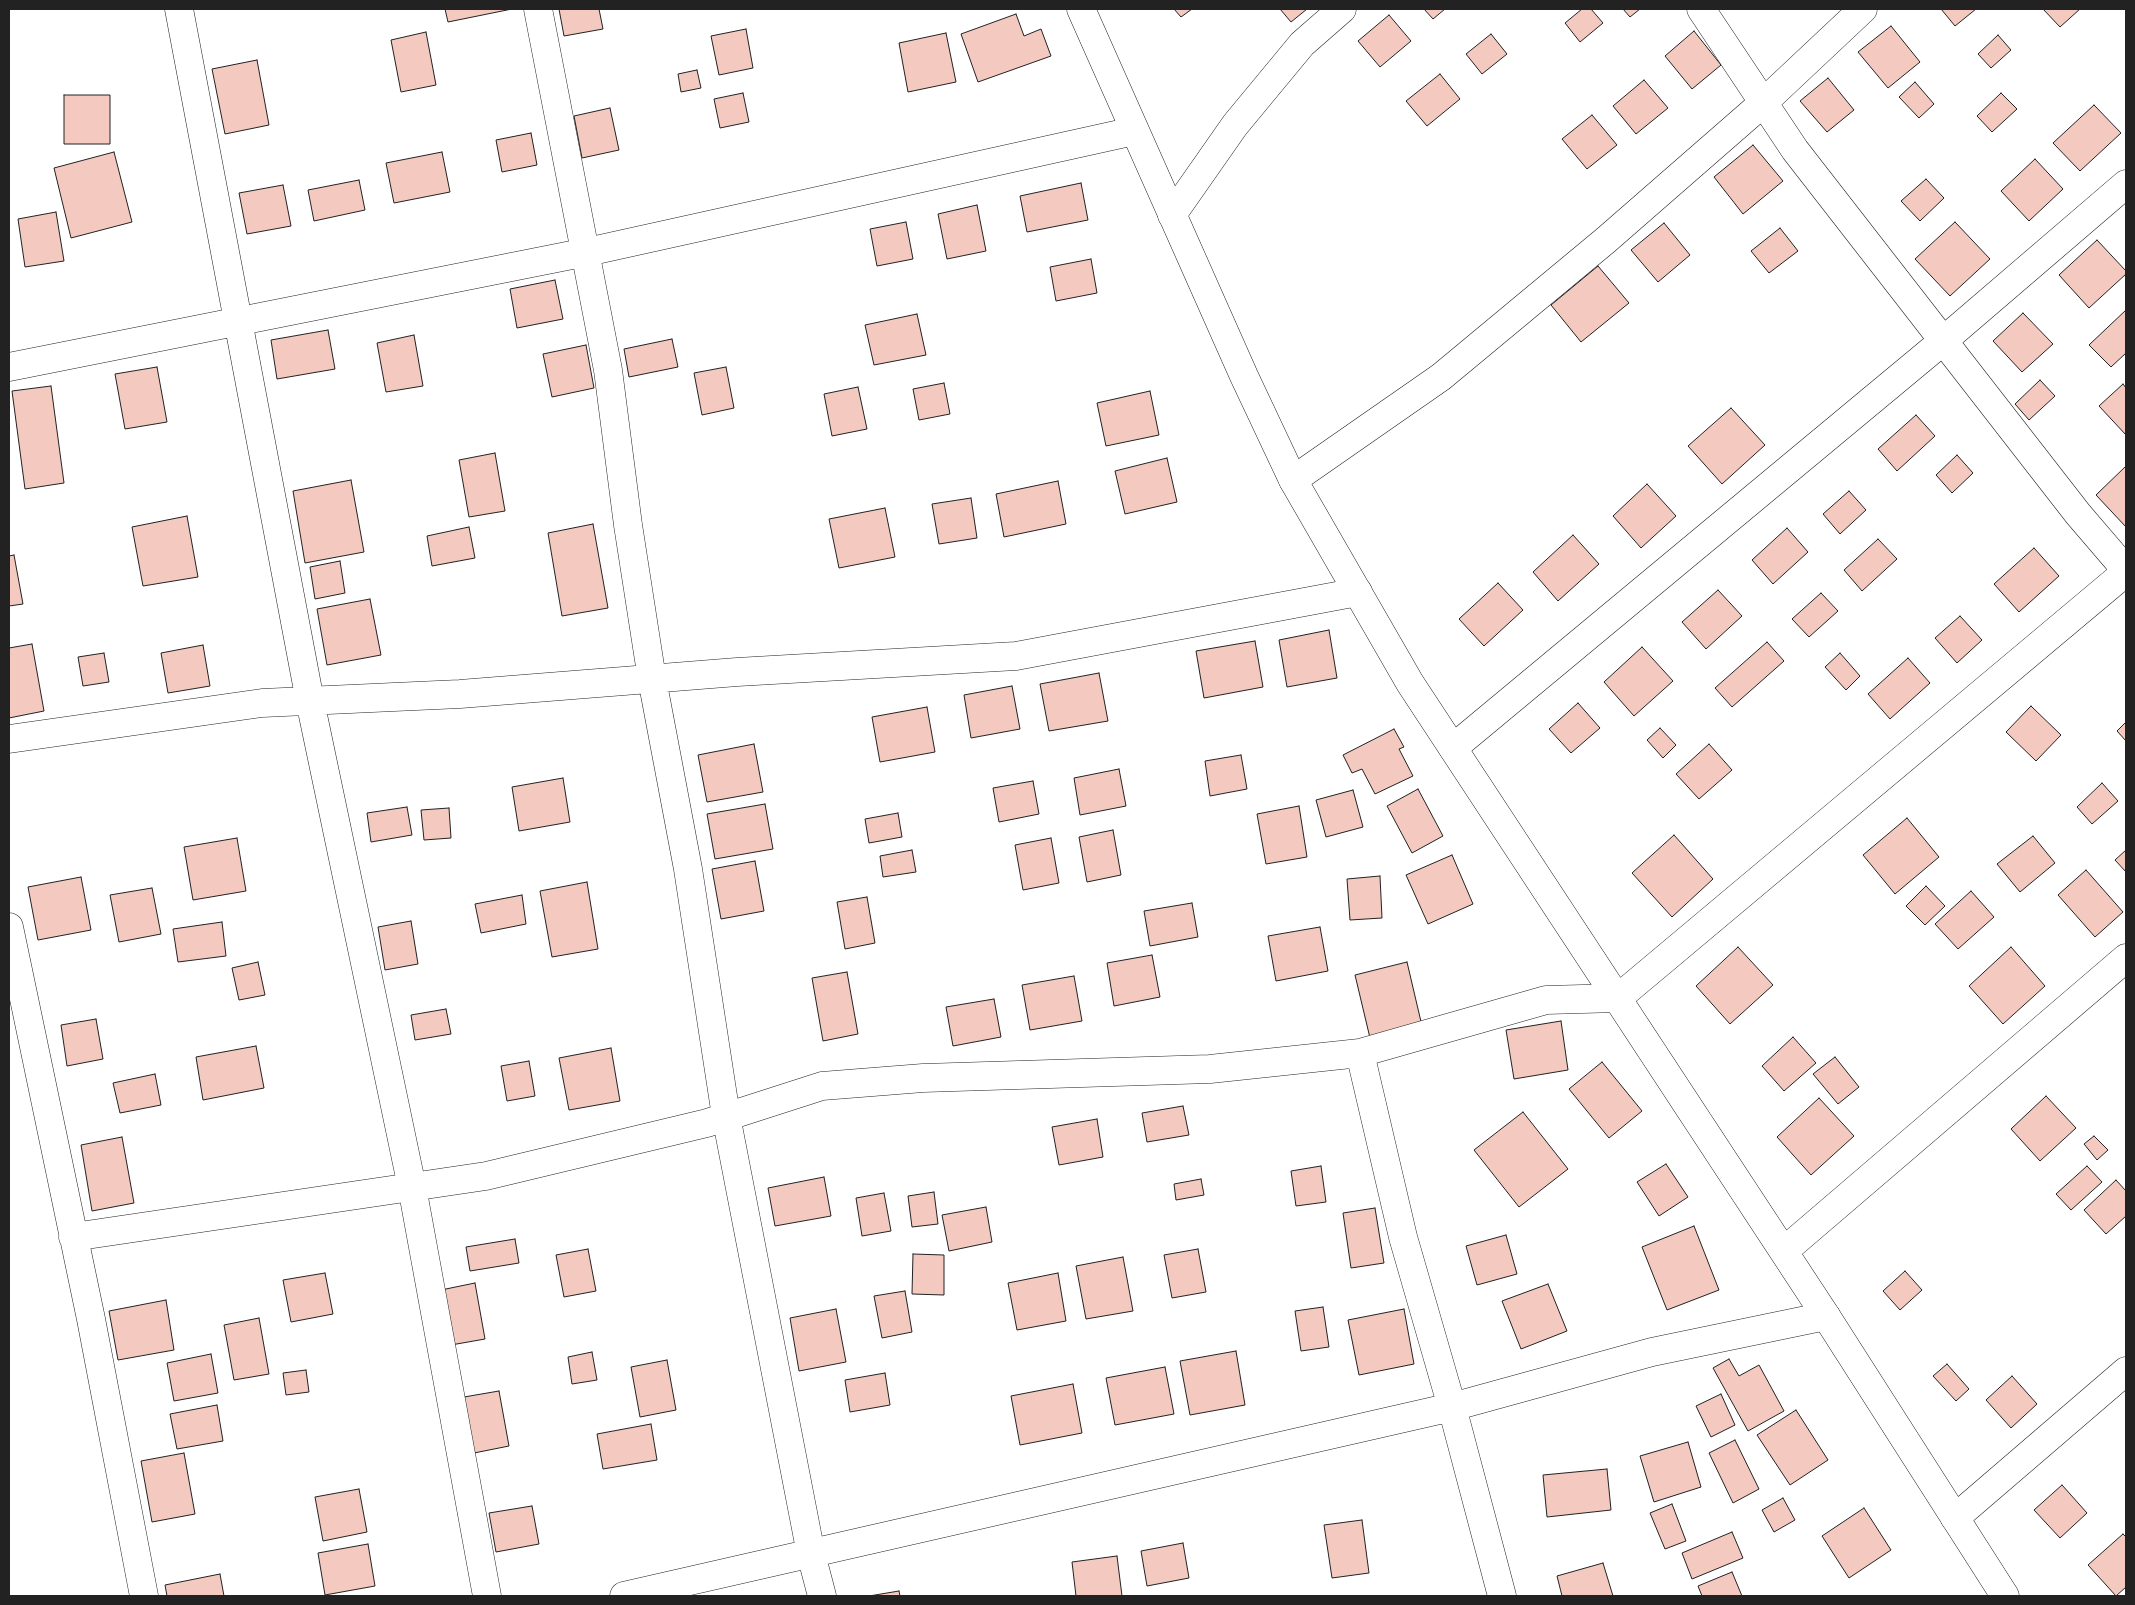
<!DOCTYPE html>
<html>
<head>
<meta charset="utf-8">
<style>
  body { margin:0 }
  #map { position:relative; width:2135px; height:1605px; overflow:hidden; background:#fff; font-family:Manrope,sans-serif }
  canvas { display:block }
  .frame { position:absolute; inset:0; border:10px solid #222; pointer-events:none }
</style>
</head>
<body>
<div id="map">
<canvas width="2135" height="1605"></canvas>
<div class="frame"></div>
</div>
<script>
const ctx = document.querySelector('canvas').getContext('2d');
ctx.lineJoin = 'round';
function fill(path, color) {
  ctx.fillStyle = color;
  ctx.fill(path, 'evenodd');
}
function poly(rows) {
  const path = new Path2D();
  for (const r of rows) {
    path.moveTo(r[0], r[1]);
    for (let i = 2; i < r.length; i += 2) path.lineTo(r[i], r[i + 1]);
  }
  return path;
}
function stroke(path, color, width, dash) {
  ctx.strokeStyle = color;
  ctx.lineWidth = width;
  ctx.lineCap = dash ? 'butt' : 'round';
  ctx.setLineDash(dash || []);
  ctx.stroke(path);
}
const building = poly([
  [445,9,512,9,448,22,445,9],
  [559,9,599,9,603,29,564,36,559,9],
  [1174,9,1192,9,1181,17,1174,9],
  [1280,9,1307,9,1291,22,1280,9],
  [1424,9,1445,9,1433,19,1424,9],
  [1582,9,1591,9,1603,23,1580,42,1565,23,1582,9],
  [1623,9,1640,9,1630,17,1623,9],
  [1941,9,1976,9,1955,26,1941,9],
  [2043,9,2080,9,2060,27,2043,9],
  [1016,14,1024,36,1041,29,1051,56,978,82,961,34,1016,14],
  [1389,15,1411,41,1380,67,1358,41,1389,15],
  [1891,26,1920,62,1888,88,1858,52,1891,26],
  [746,29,753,68,719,75,711,36,746,29],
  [1694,31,1721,65,1692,89,1665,56,1694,31],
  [426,32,436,85,401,92,391,40,426,32],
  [946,33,956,82,908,92,899,43,946,33],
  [1491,34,1507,54,1482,74,1466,54,1491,34],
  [1998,35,2011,50,1991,68,1978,54,1998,35],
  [257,60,269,125,225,134,212,69,257,60],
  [697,70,701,88,681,92,678,74,697,70],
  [1440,74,1460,99,1427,126,1406,101,1440,74],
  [1828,78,1854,110,1827,132,1800,101,1828,78],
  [1644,80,1668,108,1636,134,1613,106,1644,80],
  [1915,82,1934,104,1919,118,1899,97,1915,82],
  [743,93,749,122,720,128,714,99,743,93],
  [2001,93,2017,109,1992,132,1977,116,2001,93],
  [64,95,110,95,110,144,64,144,64,95],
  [2094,105,2121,133,2080,171,2053,143,2094,105],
  [610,108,619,150,582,158,574,116,610,108],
  [1592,115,1617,145,1587,169,1562,139,1592,115],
  [531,133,537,165,502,172,496,140,531,133],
  [1753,145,1783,181,1743,214,1714,177,1753,145],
  [114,152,132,222,71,238,54,168,114,152],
  [442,152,450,192,394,203,386,163,442,152],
  [2035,159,2063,189,2029,221,2001,191,2035,159],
  [1926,179,1944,198,1920,221,1901,201,1926,179],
  [359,180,365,210,314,221,308,190,359,180],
  [1081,183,1088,220,1027,232,1020,196,1081,183],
  [283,185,291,226,247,234,239,193,283,185],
  [977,205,986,251,947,259,938,214,977,205],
  [56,212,64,261,25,267,18,219,56,212],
  [906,222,913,259,877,266,870,229,906,222],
  [1955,222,1990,259,1950,296,1915,259,1955,222],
  [1664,223,1690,255,1658,282,1631,250,1664,223],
  [1780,228,1798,251,1769,273,1751,251,1780,228],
  [2097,240,2126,271,2126,274,2089,308,2059,275,2097,240],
  [1091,259,1097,293,1056,301,1050,267,1091,259],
  [1598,266,1629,303,1581,342,1551,305,1598,266],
  [555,280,563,319,517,328,510,289,555,280],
  [2126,310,2126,353,2111,367,2089,345,2126,310],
  [2023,313,2053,344,2022,372,1993,341,2023,313],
  [917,314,926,355,874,365,865,325,917,314],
  [328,330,335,369,277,379,271,340,328,330],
  [414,335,423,386,386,392,377,343,414,335],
  [672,339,678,367,629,377,624,349,672,339],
  [586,345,594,388,552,397,543,354,586,345],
  [157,367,167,422,125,429,115,374,157,367],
  [726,367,734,408,702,415,694,373,726,367],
  [2040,380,2055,396,2029,420,2015,404,2040,380],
  [944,383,950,414,919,420,913,389,944,383],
  [2123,384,2126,388,2126,435,2099,406,2123,384],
  [51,386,64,483,25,489,12,391,51,386],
  [858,387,867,429,832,436,824,394,858,387],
  [1150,391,1159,435,1106,446,1097,403,1150,391],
  [1731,408,1765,445,1722,484,1688,446,1731,408],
  [1916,415,1935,436,1897,471,1878,449,1916,415],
  [495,453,505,511,469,517,459,460,495,453],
  [1957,455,1973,473,1952,493,1936,475,1957,455],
  [1167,458,1177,502,1125,514,1115,471,1167,458],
  [2126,466,2126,527,2096,495,2126,466],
  [351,480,364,552,305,563,293,491,351,480],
  [1058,481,1066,524,1004,537,996,494,1058,481],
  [1647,484,1676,516,1641,548,1613,516,1647,484],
  [1849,491,1866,510,1840,534,1823,514,1849,491],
  [971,498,977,538,939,544,932,504,971,498],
  [885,508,895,557,839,568,829,519,885,508],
  [187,516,198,577,143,586,132,527,187,516],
  [593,524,608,608,562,616,548,533,593,524],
  [469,527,475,558,432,566,427,536,469,527],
  [1787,528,1808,552,1773,584,1752,560,1787,528],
  [1573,535,1599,564,1558,601,1533,572,1573,535],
  [1878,539,1897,559,1862,591,1844,570,1878,539],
  [2034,548,2059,576,2019,612,1994,584,2034,548],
  [14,555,23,604,9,606,9,556,14,555],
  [340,561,345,593,315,599,310,567,340,561],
  [1498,583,1523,610,1484,646,1459,619,1498,583],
  [1718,590,1742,616,1706,649,1682,622,1718,590],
  [1821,593,1838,611,1809,637,1792,619,1821,593],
  [370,599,381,655,327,665,317,609,370,599],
  [1960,616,1982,640,1957,663,1935,638,1960,616],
  [1329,630,1337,678,1287,687,1279,640,1329,630],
  [1255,641,1263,687,1204,698,1196,651,1255,641],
  [1767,642,1784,661,1732,707,1715,688,1767,642],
  [32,644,44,711,9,718,9,648,32,644],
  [203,645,210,686,168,693,161,653,203,645],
  [1642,647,1673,681,1634,716,1604,682,1642,647],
  [104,653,109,682,83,686,78,657,104,653],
  [1840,653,1860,676,1846,690,1825,667,1840,653],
  [1908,658,1930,683,1890,719,1868,694,1908,658],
  [1099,673,1108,721,1049,731,1040,684,1099,673],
  [1012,686,1020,729,971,738,964,695,1012,686],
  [1578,703,1600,728,1571,753,1549,729,1578,703],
  [2031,706,2061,735,2036,761,2006,732,2031,706],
  [927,707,935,752,880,762,872,717,927,707],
  [2126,722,2126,741,2117,731,2126,722],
  [1660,728,1676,745,1663,758,1647,740,1660,728],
  [1394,729,1404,747,1399,749,1413,776,1375,794,1362,769,1352,773,1343,755,1394,729],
  [754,744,763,792,707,802,698,755,754,744],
  [1709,744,1732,770,1699,799,1676,774,1709,744],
  [1241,755,1247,789,1210,796,1205,761,1241,755],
  [1119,769,1126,806,1080,815,1074,778,1119,769],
  [563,778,570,822,519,831,512,787,563,778],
  [1033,781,1039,814,999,822,993,788,1033,781],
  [2102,783,2118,801,2092,824,2077,807,2102,783],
  [1418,789,1443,836,1412,853,1387,806,1418,789],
  [1353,790,1363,827,1326,837,1316,800,1353,790],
  [765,804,773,849,715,859,707,814,765,804],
  [1299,806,1307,857,1266,864,1257,814,1299,806],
  [407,807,412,835,371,842,367,813,407,807],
  [449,808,451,838,424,840,421,810,449,808],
  [898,813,902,837,869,843,865,819,898,813],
  [1907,818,1939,857,1895,894,1863,855,1907,818],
  [1113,830,1121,875,1087,882,1079,837,1113,830],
  [1674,835,1713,879,1672,917,1632,873,1674,835],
  [2033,836,2055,863,2020,892,1997,864,2033,836],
  [237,838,246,891,193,900,184,847,237,838],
  [1051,838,1059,883,1023,890,1015,845,1051,838],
  [912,850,916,872,883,877,880,856,912,850],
  [2126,850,2126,872,2115,860,2126,850],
  [1452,855,1473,904,1428,924,1406,875,1452,855],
  [755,861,764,911,721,919,712,869,755,861],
  [2086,870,2123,912,2095,937,2058,895,2086,870],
  [1380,876,1382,918,1350,920,1347,879,1380,876],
  [81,877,91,930,38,940,28,887,81,877],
  [587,882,598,949,552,957,540,891,587,882],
  [1926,886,1945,906,1925,925,1906,906,1926,886],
  [152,888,161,934,119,942,110,895,152,888],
  [1971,891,1994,917,1958,949,1935,924,1971,891],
  [522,895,526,924,481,933,475,904,522,895],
  [867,897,875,943,845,949,837,902,867,897],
  [1192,903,1198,937,1150,946,1144,911,1192,903],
  [411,921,418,964,385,970,378,927,411,921],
  [222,922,226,956,178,962,173,929,222,922],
  [1320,927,1328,971,1276,981,1268,936,1320,927],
  [1738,947,1773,985,1730,1024,1696,986,1738,947],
  [2011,947,2045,986,2003,1024,1969,986,2011,947],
  [1152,955,1160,997,1114,1006,1107,963,1152,955],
  [258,962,265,995,239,1000,232,968,258,962],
  [1407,962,1422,1026,1370,1038,1355,975,1407,962],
  [847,972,858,1034,823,1041,812,978,847,972],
  [1074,976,1082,1021,1030,1030,1022,985,1074,976],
  [994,999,1001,1037,953,1046,946,1007,994,999],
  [446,1009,451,1034,415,1040,411,1015,446,1009],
  [96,1019,103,1059,67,1066,61,1025,96,1019],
  [1561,1021,1568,1070,1514,1079,1506,1030,1561,1021],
  [1793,1037,1816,1063,1784,1091,1762,1066,1793,1037],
  [256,1046,264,1088,203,1100,196,1057,256,1046],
  [611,1048,620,1101,569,1110,559,1058,611,1048],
  [1835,1057,1859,1087,1838,1104,1813,1074,1835,1057],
  [529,1061,535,1096,507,1101,501,1066,529,1061],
  [1602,1062,1642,1111,1609,1138,1569,1089,1602,1062],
  [155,1074,161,1105,120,1113,113,1083,155,1074],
  [2046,1096,2076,1128,2040,1161,2011,1129,2046,1096],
  [1819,1098,1854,1136,1811,1175,1777,1137,1819,1098],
  [1183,1106,1189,1135,1147,1142,1142,1113,1183,1106],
  [1523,1112,1568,1169,1519,1207,1474,1150,1523,1112],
  [1097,1119,1103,1157,1059,1165,1052,1127,1097,1119],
  [2094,1136,2108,1150,2097,1160,2084,1144,2094,1136],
  [122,1137,134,1203,92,1211,81,1145,122,1137],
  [1666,1164,1688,1197,1659,1216,1637,1182,1666,1164],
  [1321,1166,1326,1202,1296,1206,1291,1171,1321,1166],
  [2087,1166,2102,1182,2071,1210,2056,1194,2087,1166],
  [824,1177,831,1216,775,1226,768,1188,824,1177],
  [1201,1179,1204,1195,1176,1200,1174,1184,1201,1179],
  [2116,1180,2126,1191,2126,1216,2106,1234,2084,1210,2116,1180],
  [934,1192,938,1224,912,1227,908,1196,934,1192],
  [884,1193,891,1231,862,1236,856,1198,884,1193],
  [986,1207,992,1242,949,1251,942,1215,986,1207],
  [1375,1208,1384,1263,1351,1268,1343,1213,1375,1208],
  [1694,1226,1719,1290,1667,1310,1642,1247,1694,1226],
  [1506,1235,1517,1274,1477,1285,1466,1246,1506,1235],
  [515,1239,519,1263,470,1271,466,1247,515,1239],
  [588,1249,596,1291,564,1297,556,1255,588,1249],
  [1198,1249,1206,1292,1172,1298,1164,1255,1198,1249],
  [913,1254,944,1255,944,1295,912,1294,913,1254],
  [1123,1257,1133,1311,1086,1319,1076,1266,1123,1257],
  [1905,1271,1922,1290,1900,1310,1883,1291,1905,1271],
  [325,1273,333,1314,291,1322,283,1280,325,1273],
  [1058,1273,1066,1321,1017,1330,1008,1283,1058,1273],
  [475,1283,485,1339,451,1345,441,1290,475,1283],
  [1548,1284,1567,1331,1521,1349,1502,1301,1548,1284],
  [905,1291,912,1332,882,1338,874,1296,905,1291],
  [166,1300,174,1350,118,1360,109,1311,166,1300],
  [1323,1307,1329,1347,1301,1351,1295,1311,1323,1307],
  [836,1309,846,1362,799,1371,790,1318,836,1309],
  [1404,1309,1414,1364,1359,1375,1348,1320,1404,1309],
  [259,1318,269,1374,234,1380,224,1325,259,1318],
  [1236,1351,1245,1405,1190,1415,1180,1361,1236,1351],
  [592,1352,597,1380,572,1384,568,1357,592,1352],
  [211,1354,218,1393,174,1401,167,1363,211,1354],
  [1729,1359,1739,1376,1759,1365,1784,1411,1748,1431,1713,1368,1729,1359],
  [667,1360,676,1410,640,1417,631,1367,667,1360],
  [1947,1364,1969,1389,1956,1401,1933,1376,1947,1364],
  [1165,1367,1174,1414,1115,1425,1106,1378,1165,1367],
  [306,1370,309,1392,286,1395,283,1373,306,1370],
  [885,1373,890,1405,850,1412,845,1380,885,1373],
  [2012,1376,2037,1404,2011,1428,1986,1400,2012,1376],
  [1073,1384,1082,1433,1020,1445,1011,1396,1073,1384],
  [499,1391,509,1446,474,1453,464,1397,499,1391],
  [1721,1394,1735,1425,1711,1437,1696,1406,1721,1394],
  [217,1405,223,1441,177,1449,170,1414,217,1405],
  [1796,1410,1828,1460,1790,1485,1757,1435,1796,1410],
  [651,1424,657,1460,603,1469,597,1434,651,1424],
  [1735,1440,1759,1489,1733,1503,1709,1453,1735,1440],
  [1688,1442,1701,1487,1654,1502,1640,1456,1688,1442],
  [184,1453,195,1514,152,1522,141,1461,184,1453],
  [1607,1469,1611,1510,1547,1517,1543,1475,1607,1469],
  [2062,1485,2087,1513,2060,1538,2034,1510,2062,1485],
  [359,1489,367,1532,323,1541,315,1497,359,1489],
  [1783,1498,1795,1520,1774,1532,1762,1510,1783,1498],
  [1672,1504,1686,1541,1665,1549,1650,1513,1672,1504],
  [532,1506,539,1544,496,1552,489,1513,532,1506],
  [1864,1508,1891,1550,1849,1578,1822,1536,1864,1508],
  [1362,1520,1369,1573,1332,1578,1324,1525,1362,1520],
  [1732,1532,1743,1558,1692,1579,1682,1553,1732,1532],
  [2123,1534,2126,1537,2126,1587,2116,1596,2088,1565,2123,1534],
  [1183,1543,1189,1578,1147,1586,1141,1551,1183,1543],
  [368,1544,375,1586,325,1595,318,1553,368,1544],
  [1117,1556,1122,1596,1076,1596,1072,1562,1117,1556],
  [1603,1563,1613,1596,1562,1596,1557,1576,1603,1563],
  [1732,1572,1742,1596,1702,1596,1698,1586,1732,1572],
  [220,1574,224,1596,167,1596,165,1585,220,1574],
  [899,1591,900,1596,869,1596,899,1591]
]);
fill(building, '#f3c9c0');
stroke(building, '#222', 1);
const minor = poly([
  [179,9,310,701,412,1187,487,1596],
  [538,9,608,370,628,525,652,679,688,869,726,1116,811,1554,822,1596],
  [1701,9,1795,150,2078,514,2126,570],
  [1172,215,1235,125,1302,44,1342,9],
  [9,367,587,252,1134,131],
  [1293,480,1441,377,1606,240,1763,103,1863,9],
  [9,739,262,703,460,694,737,672,1016,656,1358,592],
  [1453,748,1943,341,2126,184],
  [9,927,91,1319,144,1596],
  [1360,1053,1403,1237,1452,1407,1502,1596],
  [73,1237,486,1176,707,1123,822,1086,923,1078,1210,1069,1360,1053,1546,1000,1618,998,2126,572],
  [1784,1251,2126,958],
  [1955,1518,2126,1371],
  [624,1596,1452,1407,1652,1352,1826,1316]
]);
const major = poly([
  [1081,9,1244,376,1293,480,1410,683,1826,1316,2005,1596]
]);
stroke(minor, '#222', 29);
stroke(major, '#222', 29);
stroke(minor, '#fff', 28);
stroke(major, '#fff', 28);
</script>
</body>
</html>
